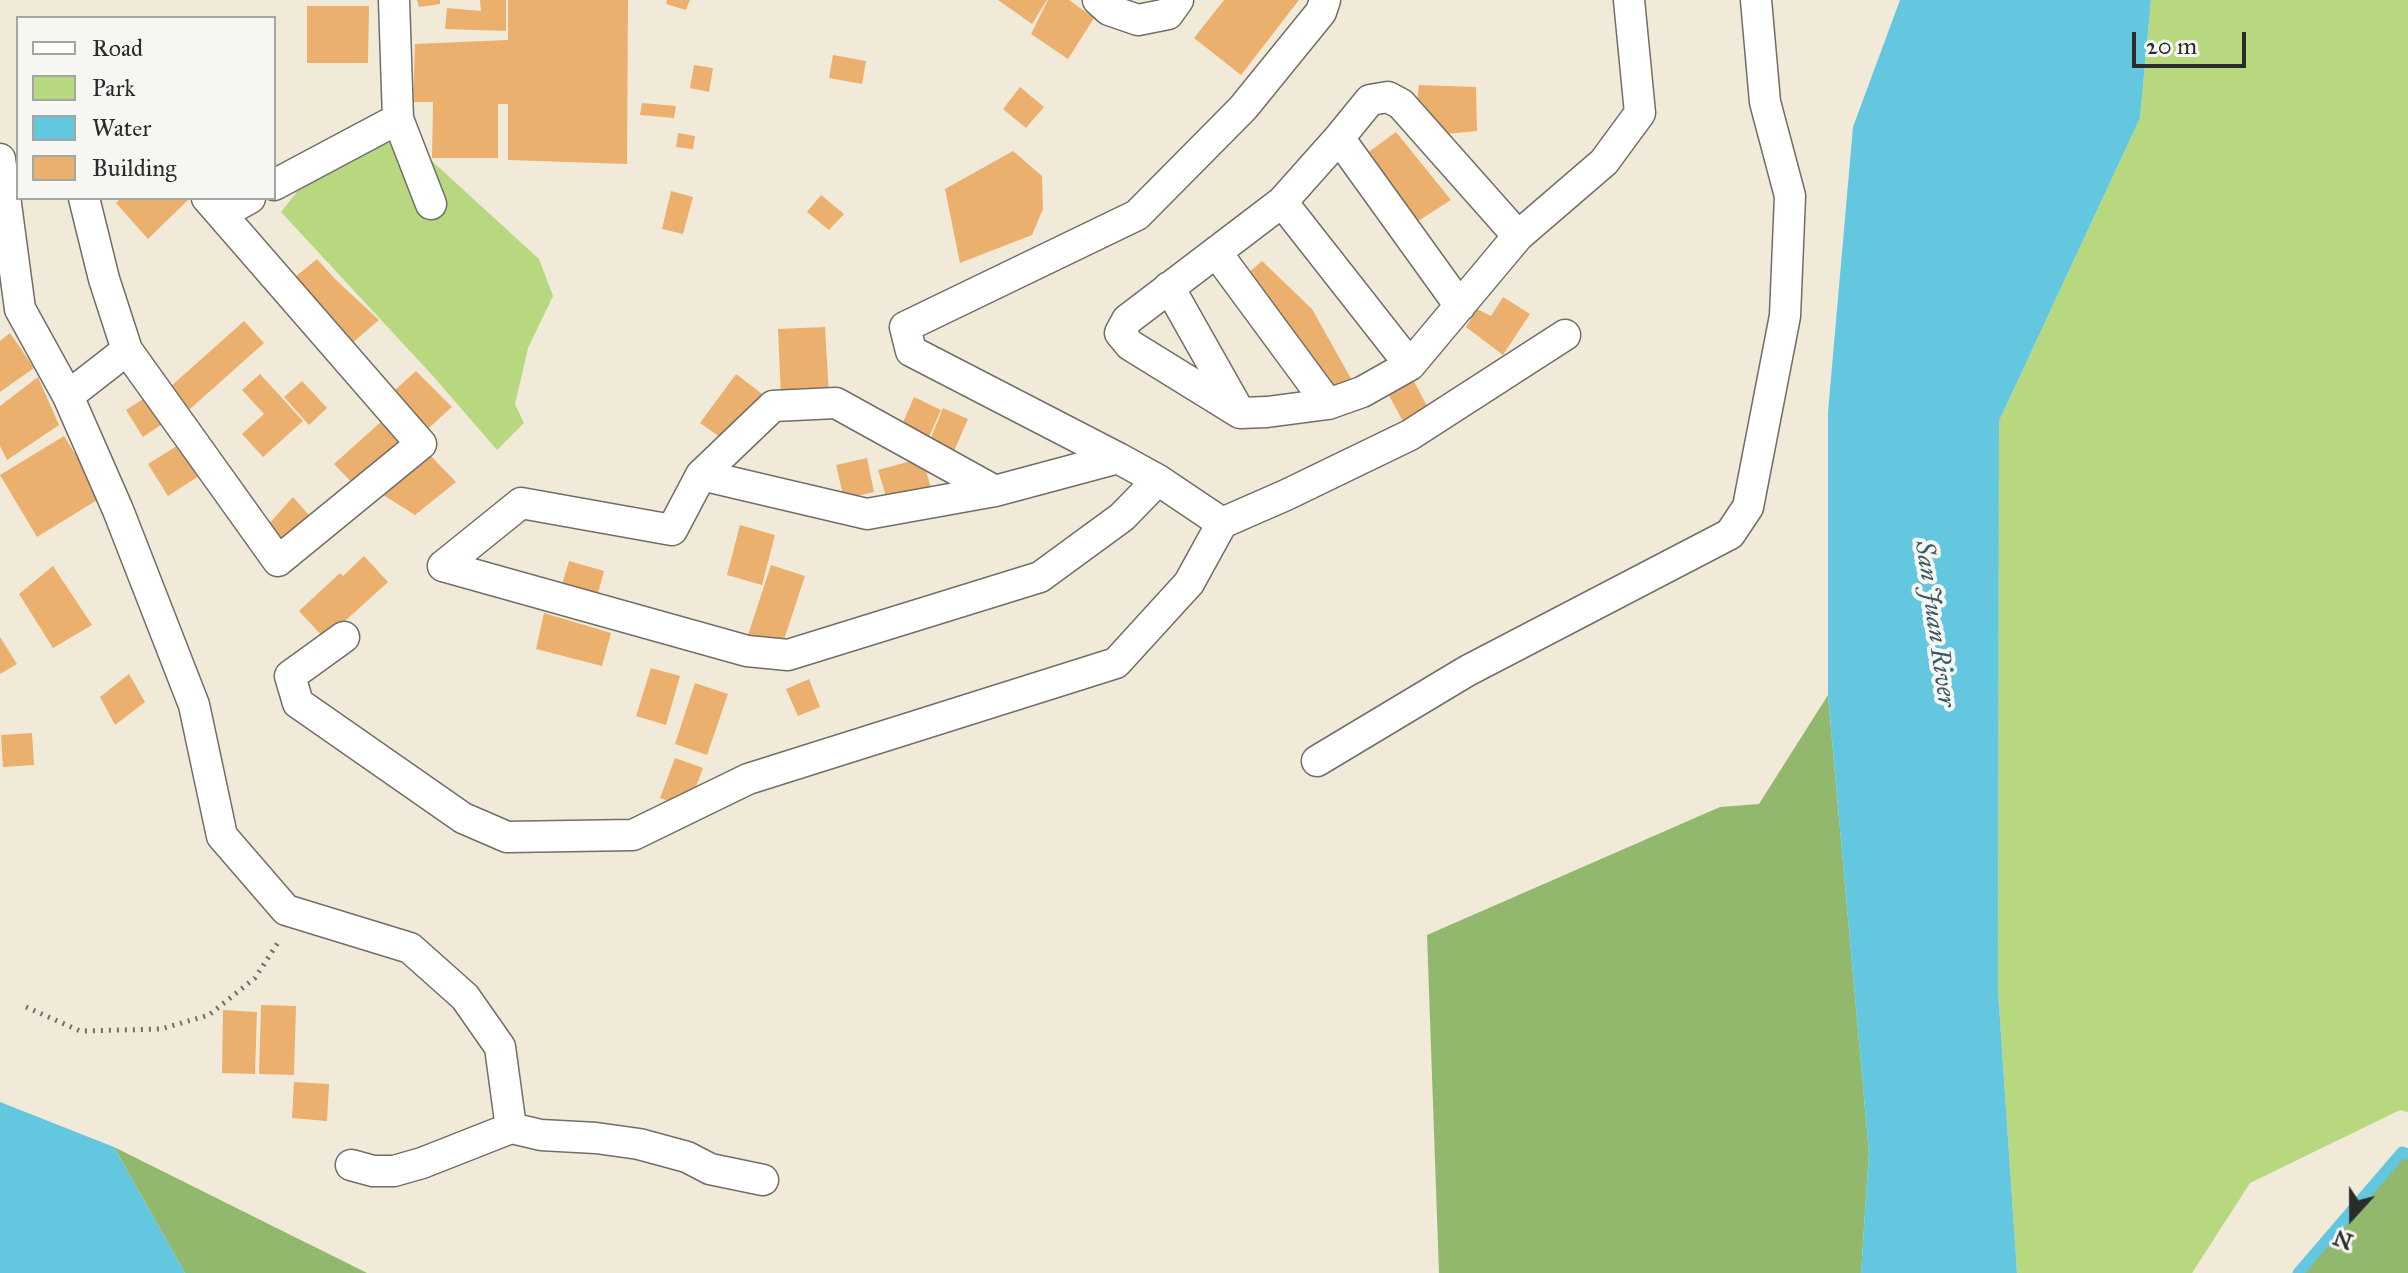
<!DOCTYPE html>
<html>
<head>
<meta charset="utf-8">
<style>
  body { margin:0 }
  #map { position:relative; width:2408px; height:1273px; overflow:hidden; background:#f2ead8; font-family:"IM FELL Great Primer",serif }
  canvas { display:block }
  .legend { position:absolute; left:16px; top:16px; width:260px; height:184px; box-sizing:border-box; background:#f6f6f2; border:2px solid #a5a5a2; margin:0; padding:10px 14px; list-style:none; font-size:24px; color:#2b2b2b }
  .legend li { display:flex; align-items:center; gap:16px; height:40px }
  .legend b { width:40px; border:2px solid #a5a5a2 }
  .north { position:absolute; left:2312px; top:1177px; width:80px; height:80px; -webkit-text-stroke:6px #f6f6f2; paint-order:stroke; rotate:201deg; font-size:22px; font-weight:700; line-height:32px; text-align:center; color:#2b2b2b }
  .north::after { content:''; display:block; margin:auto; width:28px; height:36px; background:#2b2b2b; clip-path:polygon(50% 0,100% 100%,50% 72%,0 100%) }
  .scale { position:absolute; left:2132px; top:32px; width:114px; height:36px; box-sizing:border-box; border:4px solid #2b2b2b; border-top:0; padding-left:10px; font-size:24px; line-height:28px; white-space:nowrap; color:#2b2b2b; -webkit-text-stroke:6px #f6f6f2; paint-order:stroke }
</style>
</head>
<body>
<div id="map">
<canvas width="2408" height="1273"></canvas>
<ul class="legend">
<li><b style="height:10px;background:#fff"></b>Road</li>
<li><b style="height:22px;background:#b8d87f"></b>Park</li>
<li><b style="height:22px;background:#63c7e0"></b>Water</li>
<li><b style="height:22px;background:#ebb06d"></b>Building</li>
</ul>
<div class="north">N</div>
<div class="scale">20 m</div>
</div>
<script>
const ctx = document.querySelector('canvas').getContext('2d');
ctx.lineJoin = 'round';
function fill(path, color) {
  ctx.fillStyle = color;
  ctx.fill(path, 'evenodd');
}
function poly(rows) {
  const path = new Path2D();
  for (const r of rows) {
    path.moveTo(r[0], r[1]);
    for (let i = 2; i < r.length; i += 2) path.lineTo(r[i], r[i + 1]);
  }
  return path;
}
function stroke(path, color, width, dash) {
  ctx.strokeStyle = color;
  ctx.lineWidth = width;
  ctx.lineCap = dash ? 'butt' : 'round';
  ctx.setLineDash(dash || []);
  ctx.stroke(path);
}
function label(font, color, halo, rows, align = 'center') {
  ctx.font = font + ' "IM FELL Great Primer",serif';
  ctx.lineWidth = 8;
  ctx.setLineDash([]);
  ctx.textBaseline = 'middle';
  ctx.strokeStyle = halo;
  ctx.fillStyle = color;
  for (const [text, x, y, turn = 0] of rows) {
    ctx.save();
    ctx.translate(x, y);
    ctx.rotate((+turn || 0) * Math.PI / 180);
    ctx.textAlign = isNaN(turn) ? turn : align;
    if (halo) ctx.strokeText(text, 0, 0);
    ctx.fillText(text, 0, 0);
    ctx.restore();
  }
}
fill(poly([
  [2151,0,2408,0,2408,1112,2400,1110,2250,1183,2192,1273,2017,1273,1998,990,1999,421,2140,118],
  [372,123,421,151,539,259,553,296,528,348,515,404,524,423,497,450,433,376,281,212,323,159]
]), '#b8d87f');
fill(poly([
  [1828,695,1869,1153,1861,1273,1439,1273,1427,935,1720,807,1759,804],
  [114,1147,367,1273,185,1273],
  [2402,1152,2408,1154,2408,1273,2298,1273]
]), '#92b86e');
fill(poly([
  [1900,0,2151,0,2140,118,1999,421,1998,990,2017,1273,1861,1273,1869,1153,1828,695,1828,412,1853,127],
  [0,1102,114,1147,185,1273,0,1273]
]), '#63c7e0');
stroke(poly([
  [2298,1273,2402,1152,2408,1154]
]), '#63c7e0', 11);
fill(poly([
  [417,0,440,0,440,4,419,7],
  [480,0,506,0,506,31,445,29,447,8,481,11],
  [508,0,628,0,627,164,508,160,508,104,498,104,498,158,432,158,433,102,413,102,415,44,508,40],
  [667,0,690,0,686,10,666,4],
  [998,0,1047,0,1032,24],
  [1048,0,1069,0,1094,18,1068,59,1031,34],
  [1224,0,1299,0,1241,75,1194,38],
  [307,6,369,6,368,63,307,63],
  [833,55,866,61,862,84,829,78],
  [694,65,713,68,709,92,690,88],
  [1419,85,1476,87,1477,131,1437,135,1416,110],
  [1020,87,1044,107,1026,128,1003,109],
  [642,103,676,106,674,118,640,115],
  [1396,132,1451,200,1415,223,1362,157],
  [678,133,695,136,693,149,676,147],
  [1013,151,1042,176,1043,209,1032,235,960,263,945,189],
  [671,191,693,197,683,234,662,229],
  [821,195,844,214,829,230,807,212],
  [121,198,190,198,148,239,116,203],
  [317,259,335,279,379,320,343,351,289,282],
  [1262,261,1312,309,1358,391,1329,397,1239,281],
  [1503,297,1530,314,1503,355,1466,327,1477,309,1491,316],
  [244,321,264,343,190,409,170,387],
  [825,327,829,395,781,397,778,329],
  [10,333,34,368,0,392,0,341],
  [416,371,452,407,422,434,385,399],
  [260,374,303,421,263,457,242,434,264,414,242,390],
  [736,374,766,397,730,444,700,423],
  [1411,376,1431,413,1406,427,1386,390],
  [38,377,59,425,7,460,0,446,0,406],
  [302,381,327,408,309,425,284,397],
  [154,392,171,418,143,437,126,410],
  [914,397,941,410,928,439,901,427],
  [943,408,968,419,954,451,930,440],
  [383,420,407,446,359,490,334,464],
  [64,436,102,497,37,537,0,475],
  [188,439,208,470,168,496,148,464],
  [430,455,456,482,415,515,380,493],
  [867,458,874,492,844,499,836,465],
  [922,458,932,491,888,503,878,470],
  [293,497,316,523,290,548,267,526],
  [740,525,775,535,762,585,727,575],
  [364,556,388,582,325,639,299,611,340,573,343,576],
  [569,561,604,571,595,604,559,595],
  [771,565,805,576,781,649,747,638],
  [53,566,92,625,53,648,19,594],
  [544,613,611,633,602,666,536,649],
  [0,637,17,664,0,674],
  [651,668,680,676,666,725,636,716],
  [129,674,145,702,115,725,100,697],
  [809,679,820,707,798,716,786,689],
  [695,683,728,694,707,755,675,744],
  [32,733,34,765,3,767,1,735],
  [675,758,703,768,688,808,660,798],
  [261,1005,296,1006,294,1075,259,1074],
  [223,1010,257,1012,255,1074,222,1073],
  [294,1082,329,1084,327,1121,292,1118]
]), '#ebb06d');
const street = poly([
  [394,0,398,119,431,204],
  [1098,0,1109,10,1138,20,1168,14,1178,0],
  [1339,138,1460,306],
  [0,159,20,309,68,396,118,510,194,705,222,836,286,910,410,948,465,997,500,1047,511,1128],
  [274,185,398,119],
  [84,198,104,279,127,350,278,561,421,444,207,198],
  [1282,202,1410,365],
  [221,214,250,198],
  [1518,236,1401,104,1388,97,1370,100,1339,138,1282,202,1127,320,1120,333,1130,345,1240,413,1267,412,1328,404,1362,392,1410,365,1518,236,1604,162,1640,113,1629,0],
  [1216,252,1328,404],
  [1169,287,1239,411],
  [68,396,127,350],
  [701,475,773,406,836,403,995,491],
  [1222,523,1286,495,1410,435,1565,335],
  [443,566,747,651,788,655,1040,577,1122,517,1158,480],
  [443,566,521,503,672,530,701,475,867,514,995,491,1118,458],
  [344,637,290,676,298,703,463,818,507,837,633,835,748,779,1116,663,1189,583,1222,523,1158,480,1118,458,911,351,905,327,1137,215,1243,108,1321,12,1325,0],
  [1317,761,1467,671,1730,534,1748,507,1785,316,1790,196,1765,102,1756,0],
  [351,1165,373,1171,394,1171,422,1163,511,1128,541,1135,596,1138,639,1144,687,1157,710,1169,763,1180]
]);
stroke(street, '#716e68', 33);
stroke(poly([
  [26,1007,80,1031,161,1029,209,1015,255,978,279,941]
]), '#716e68', 5, [2, 6]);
stroke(street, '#fff', 30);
label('italic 26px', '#3c5a61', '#f6f6f2', [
  ["San Juan River",1934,624,82]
]);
</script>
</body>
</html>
